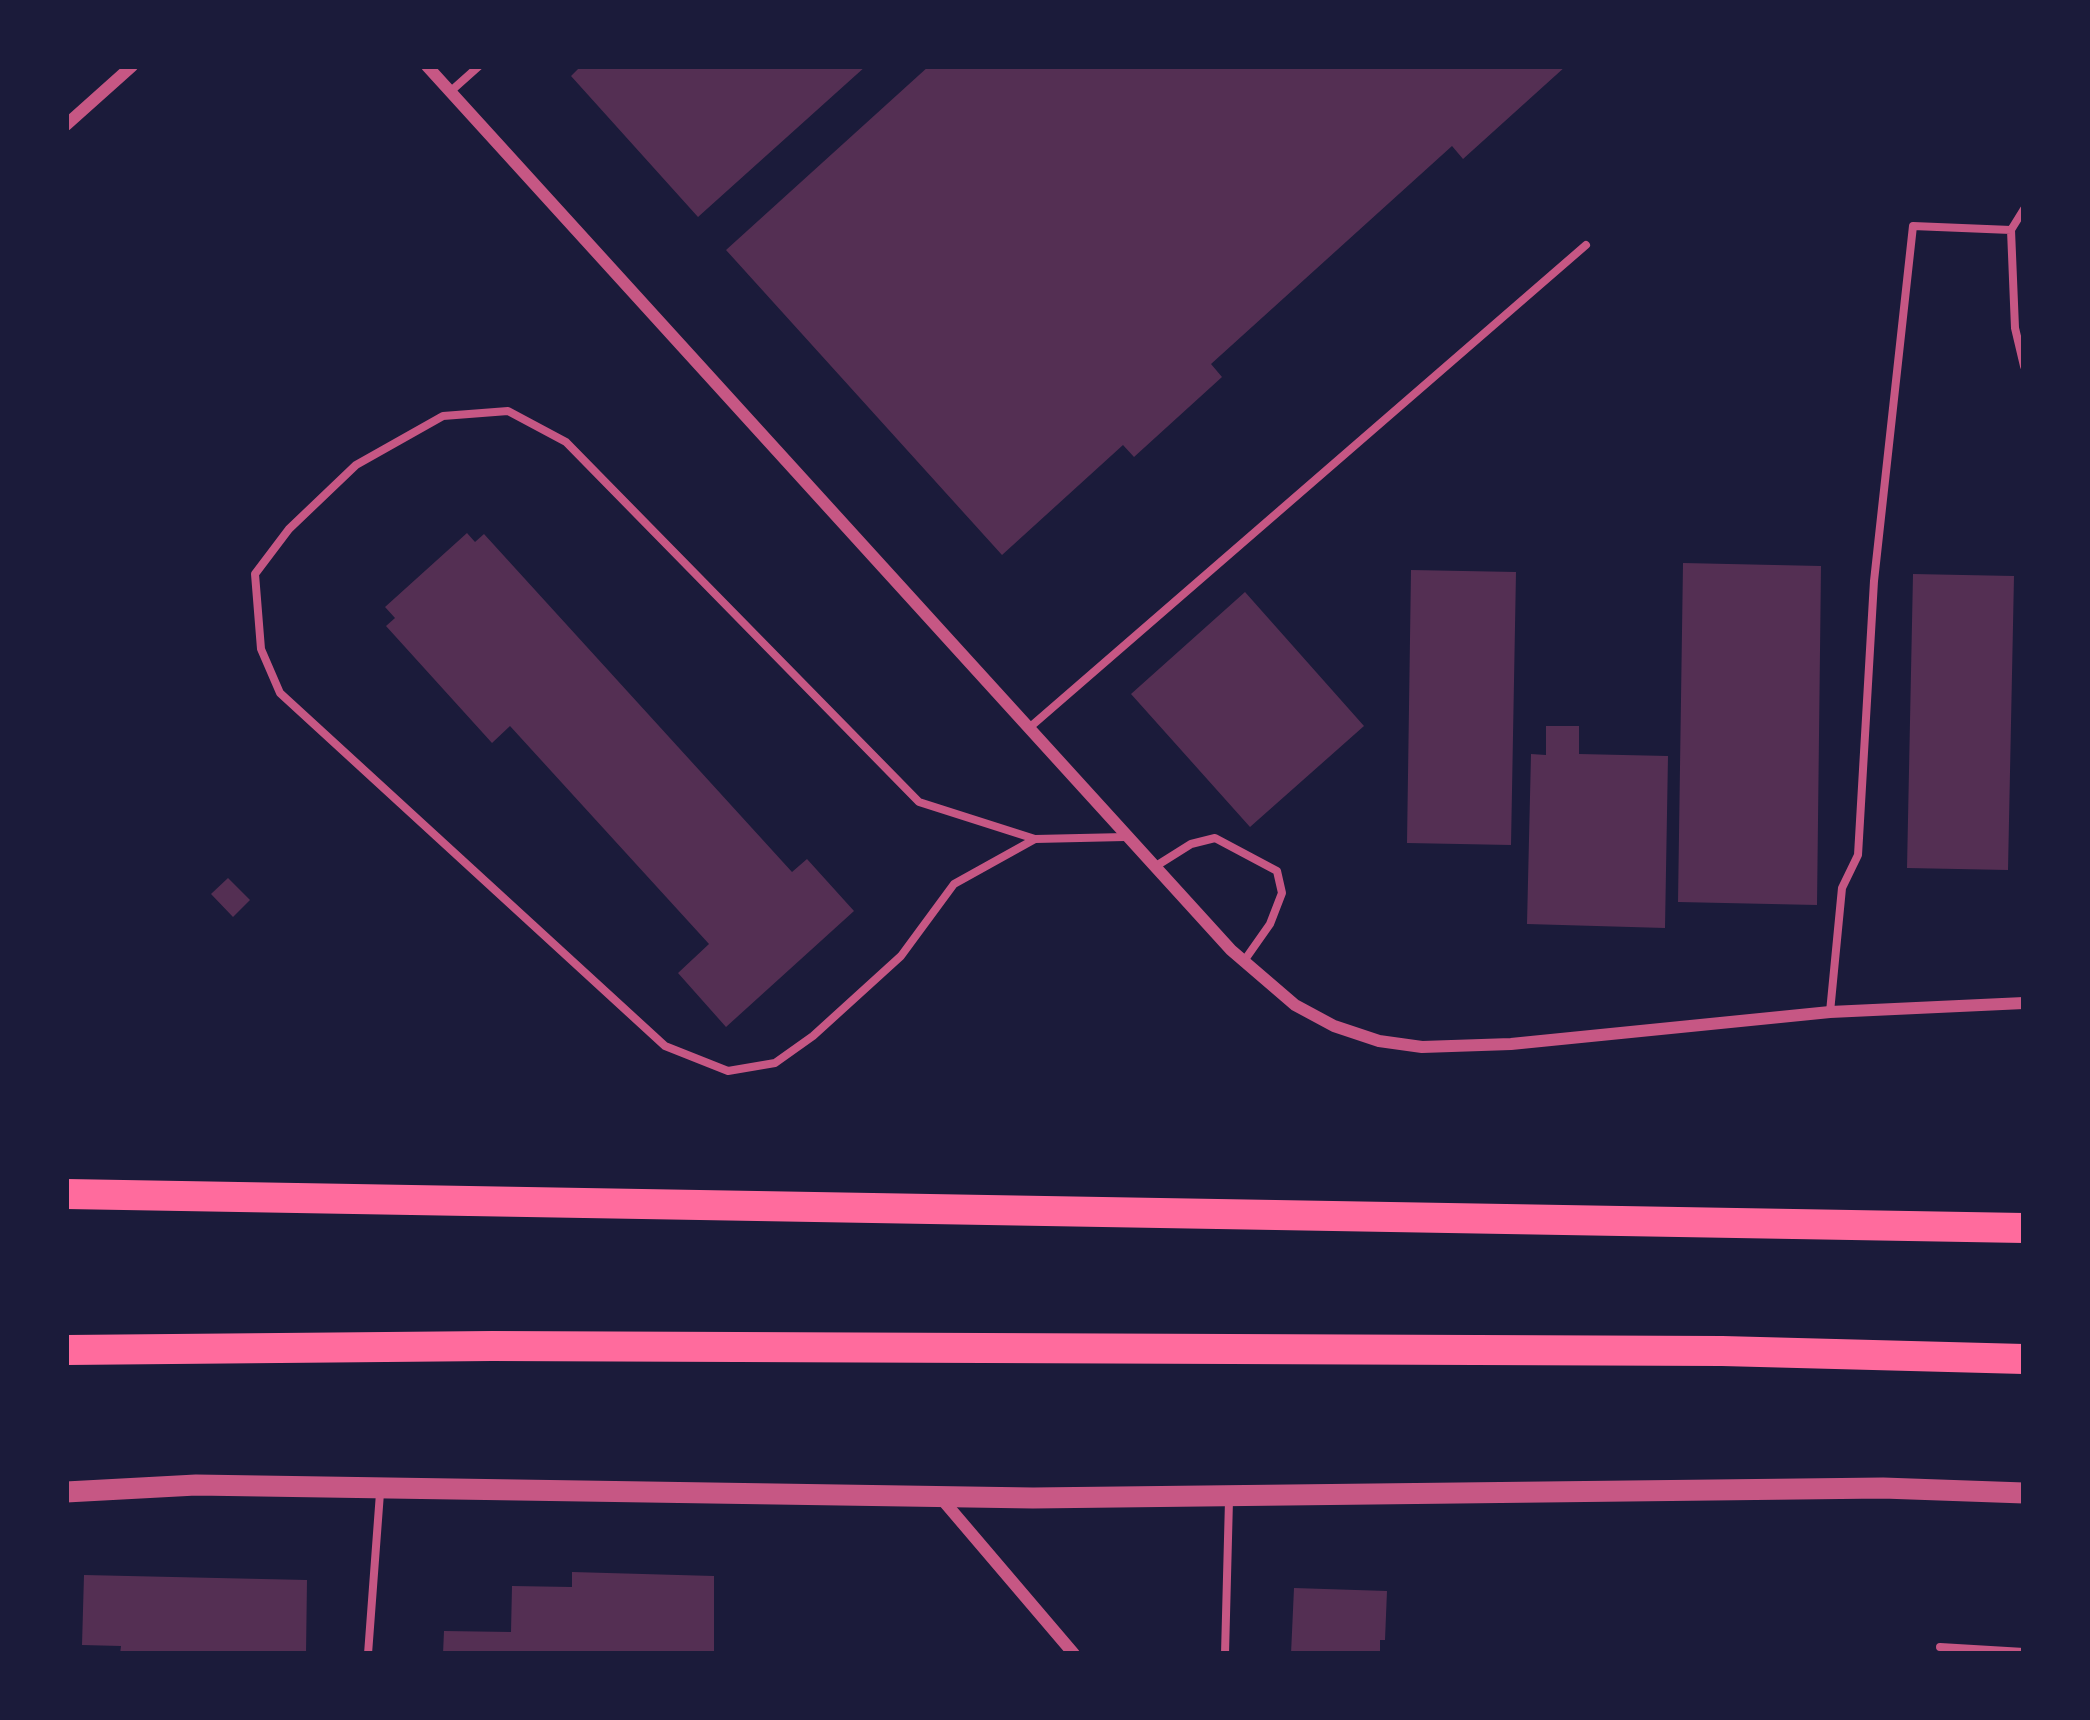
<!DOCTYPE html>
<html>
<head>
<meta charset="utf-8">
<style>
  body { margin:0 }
  #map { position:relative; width:2090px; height:1720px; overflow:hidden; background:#1b1b3a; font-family:Montserrat,sans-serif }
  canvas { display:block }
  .frame { position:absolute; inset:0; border:69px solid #1b1b3a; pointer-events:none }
</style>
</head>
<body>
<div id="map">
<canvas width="2090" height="1720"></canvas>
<div class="frame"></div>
</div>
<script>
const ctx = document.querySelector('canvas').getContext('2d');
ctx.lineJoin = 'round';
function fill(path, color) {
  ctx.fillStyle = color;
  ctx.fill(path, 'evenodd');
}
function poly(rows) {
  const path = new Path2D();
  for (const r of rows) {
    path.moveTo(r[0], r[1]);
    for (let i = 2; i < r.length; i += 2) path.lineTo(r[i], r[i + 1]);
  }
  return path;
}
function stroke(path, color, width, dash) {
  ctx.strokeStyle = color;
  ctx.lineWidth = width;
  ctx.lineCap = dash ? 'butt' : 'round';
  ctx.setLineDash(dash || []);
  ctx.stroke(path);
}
fill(poly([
  [581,66,866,66,698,217,571,76],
  [929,66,1566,66,1463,159,1452,146,1211,364,1222,377,1134,457,1123,445,1002,555,726,250],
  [467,533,475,542,484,534,792,872,807,859,854,911,726,1027,678,973,709,944,510,726,492,743,386,626,395,618,385,607],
  [1683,563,1821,566,1817,905,1678,902],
  [1411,570,1516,572,1511,845,1407,843],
  [1913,574,2014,576,2008,870,1907,868],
  [1245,592,1364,726,1250,827,1131,694],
  [1546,726,1579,726,1579,754,1668,756,1665,928,1527,924,1531,754,1546,755],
  [228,878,250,900,233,917,211,894],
  [572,1572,714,1576,714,1654,443,1654,444,1631,511,1632,512,1586,572,1587],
  [84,1575,307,1580,306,1654,120,1654,121,1646,82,1645],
  [1294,1588,1387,1591,1385,1640,1380,1640,1380,1654,1291,1654]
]), '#542f53');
stroke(poly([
  [451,91,479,66],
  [2024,209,2011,230,2015,328,2024,366],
  [1029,728,1586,245],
  [1035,839,919,802,566,442,508,411,443,416,356,465,289,529,255,574,261,649,280,693,665,1046,728,1071,775,1063,813,1036,901,956,954,884,1035,839,1125,837],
  [1156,866,1191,844,1215,838,1277,871,1282,893,1270,924,1244,961],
  [1830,1012,1842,888,1858,855,1874,581,1913,226,2011,230],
  [1940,1647,2024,1652],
  [368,1654,380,1493],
  [1225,1654,1229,1500]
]), '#c65784', 8);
stroke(poly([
  [427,66,1231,950,1295,1005,1334,1026,1379,1041,1422,1047,1511,1044,1830,1012,2024,1003],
  [66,125,132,66],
  [941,1498,1074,1654]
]), '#c65784', 12);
stroke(poly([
  [66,1492,196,1485,1033,1498,1883,1488,2024,1493]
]), '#c65784', 21);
stroke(poly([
  [66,1194,2024,1228],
  [66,1350,492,1346,1722,1351,2024,1359]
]), '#ff6b9d', 30);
</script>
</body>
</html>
